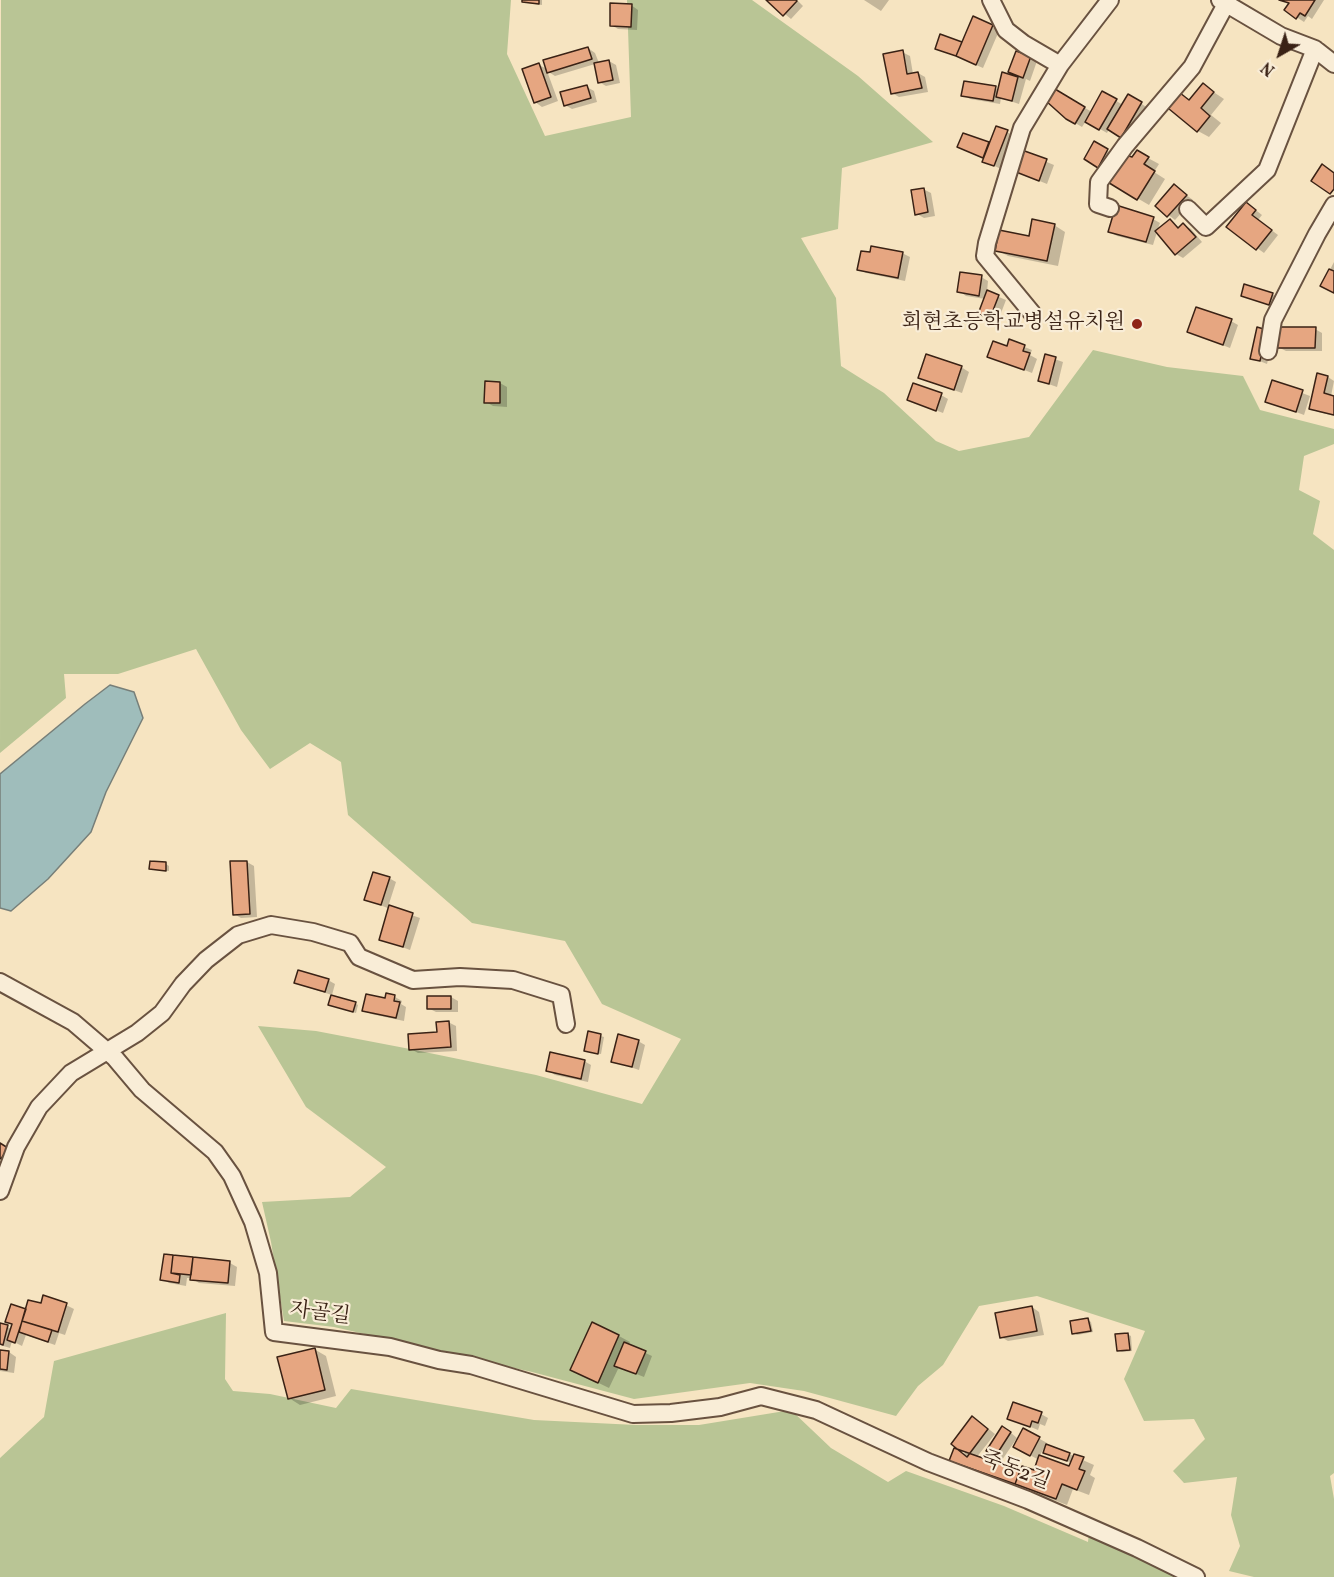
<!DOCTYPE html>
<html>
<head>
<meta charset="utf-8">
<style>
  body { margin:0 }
  #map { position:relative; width:1334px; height:1577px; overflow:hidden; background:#f6e4c1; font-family:Vollkorn,serif }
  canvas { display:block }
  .north { position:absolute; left:1250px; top:24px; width:60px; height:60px; -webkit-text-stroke:4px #f9edd7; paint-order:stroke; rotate:219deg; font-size:16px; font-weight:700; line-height:24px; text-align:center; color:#3a2215 }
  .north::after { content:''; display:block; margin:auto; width:21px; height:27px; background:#3a2215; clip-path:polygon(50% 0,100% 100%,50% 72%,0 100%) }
</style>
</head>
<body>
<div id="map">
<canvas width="1334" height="1577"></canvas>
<div class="north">N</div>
</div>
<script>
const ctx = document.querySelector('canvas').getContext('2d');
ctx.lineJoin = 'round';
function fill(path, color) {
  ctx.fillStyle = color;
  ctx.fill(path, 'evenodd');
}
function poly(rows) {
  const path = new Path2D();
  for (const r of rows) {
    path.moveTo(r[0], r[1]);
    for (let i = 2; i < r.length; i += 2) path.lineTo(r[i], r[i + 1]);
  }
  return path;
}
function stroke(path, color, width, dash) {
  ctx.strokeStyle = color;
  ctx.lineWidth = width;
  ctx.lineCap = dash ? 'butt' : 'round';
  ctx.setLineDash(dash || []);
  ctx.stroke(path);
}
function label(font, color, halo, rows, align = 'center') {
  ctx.font = font + ' Vollkorn,"Noto Serif KR",serif';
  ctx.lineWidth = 4.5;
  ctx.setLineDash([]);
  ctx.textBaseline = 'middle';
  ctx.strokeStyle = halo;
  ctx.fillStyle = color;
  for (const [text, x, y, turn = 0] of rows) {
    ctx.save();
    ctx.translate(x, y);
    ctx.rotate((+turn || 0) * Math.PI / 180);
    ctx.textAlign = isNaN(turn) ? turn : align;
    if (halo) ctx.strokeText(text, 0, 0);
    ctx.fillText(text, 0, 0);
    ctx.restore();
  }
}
fill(poly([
  [1,0,511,0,507,54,545,136,631,117,627,0,752,0,858,76,933,142,842,168,838,229,801,238,836,298,841,366,884,393,936,441,959,451,1029,437,1093,350,1167,367,1243,376,1260,410,1334,429,1334,444,1304,456,1299,490,1320,501,1313,534,1334,550,1334,1473,1330,1476,1334,1499,1334,1577,1254,1577,1229,1571,1240,1546,1231,1515,1237,1477,1184,1483,1173,1471,1205,1439,1194,1419,1144,1421,1124,1379,1145,1331,1037,1296,979,1306,943,1365,918,1386,896,1416,804,1391,750,1383,634,1399,532,1372,334,1327,284,1321,271,1242,262,1202,350,1197,386,1167,306,1107,258,1026,316,1031,410,1049,536,1075,642,1104,681,1039,602,1004,565,941,472,923,348,815,341,762,310,743,270,769,241,730,196,649,118,674,64,674,66,698,0,753],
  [226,1313,225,1379,233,1391,270,1394,336,1408,351,1389,534,1420,636,1425,699,1425,791,1410,831,1448,888,1482,906,1471,1004,1506,1088,1542,1089,1532,1199,1577,0,1577,0,1458,44,1417,54,1361]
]), '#b9c595');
const water = poly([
  [110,685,134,692,143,718,106,792,91,832,48,879,11,911,0,908,0,774,85,704,110,685]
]);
fill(water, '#9fbdbb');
stroke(water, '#777f79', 1.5);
fill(poly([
  [524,0,542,0,542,5,527,3],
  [768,0,797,0,803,6,791,19],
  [864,0,889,0,881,11],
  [1282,0,1324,0,1312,19,1308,16,1304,22,1286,10,1290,4],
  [631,5,638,10,637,30,618,29,611,25],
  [992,27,999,31,983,68,937,48,962,44],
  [588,48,595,53,599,63,609,61,616,65,620,83,606,86,599,82,595,64,555,76,547,71,558,101,542,107,535,102,539,65,547,69],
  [902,52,910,56,913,74,918,73,925,77,928,92,899,97,892,93],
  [1030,57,1037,61,1030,81,1026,79,1019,104,1001,98,1000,104,970,99,963,95,995,88,999,90,1018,77,1009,72],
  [1203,85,1224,99,1211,115,1221,123,1209,137,1198,131,1176,91,1190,100],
  [587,87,594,91,597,102,572,109,565,105],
  [1056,91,1092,112,1103,93,1123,105,1129,96,1148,108,1128,140,1109,129,1107,133,1086,121,1082,127,1067,118],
  [1007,132,1014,136,1001,169,984,161,985,158,966,151,964,135,990,144],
  [1095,143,1114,155,1105,170,1086,159],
  [1020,151,1054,165,1047,184,1020,173],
  [1148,158,1159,164,1154,172,1165,179,1149,205,1108,181,1133,159],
  [1174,186,1193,200,1175,220,1157,206],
  [923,189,931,193,935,216,924,218,917,214],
  [1253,208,1262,215,1258,220,1278,235,1264,253,1228,227],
  [1153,219,1160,223,1157,231,1170,221,1180,228,1184,225,1191,229,1202,242,1183,258,1176,254,1157,232,1153,245,1117,236,1110,232],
  [1054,225,1065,232,1058,266,1008,256,997,250,1031,238],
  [902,253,910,257,905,281,866,273,859,269],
  [1334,262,1334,292,1322,285],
  [981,277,988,281,987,292,1006,300,998,321,980,313,985,299,966,296,959,291],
  [1272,294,1279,298,1276,308,1242,295],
  [1231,321,1238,325,1230,348,1189,332],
  [1315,329,1322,333,1322,351,1286,351,1278,347],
  [1274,335,1267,364,1252,358],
  [1010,341,1032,350,1030,355,1037,359,1032,373,989,356,1008,348],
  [1046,356,1063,362,1057,387,1040,381],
  [961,367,969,372,962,393,920,378],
  [1328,377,1334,381,1331,396,1334,397,1334,416,1318,412,1311,408],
  [1273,382,1310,396,1304,415,1267,401],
  [500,383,507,387,507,407,493,406,486,402],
  [941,395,948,399,943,413,909,400],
  [247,862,254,866,257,917,241,918,234,914],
  [151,863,166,864,169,866,169,871,154,870,151,868],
  [389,878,396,882,388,907,420,918,410,950,381,939,390,909,365,899],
  [328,980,335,984,332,995,303,986,296,982],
  [395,997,402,1001,401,1004,406,1007,404,1021,371,1014,364,1010],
  [451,997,458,1001,458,1012,436,1012,428,1008],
  [355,1003,358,1005,356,1013,333,1006],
  [448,1022,456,1026,457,1051,418,1053,411,1049,439,1033],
  [589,1033,604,1037,601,1054,589,1052],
  [638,1041,645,1045,639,1070,613,1061],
  [584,1061,591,1065,588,1082,555,1075,548,1070],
  [165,1255,230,1263,237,1267,235,1286,199,1283,191,1278,187,1278,186,1286,169,1283,162,1279],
  [42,1305,66,1305,74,1309,65,1335,59,1333,55,1345,26,1335,22,1346,12,1341,10,1348,0,1345,0,1324,12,1329,13,1325,7,1321],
  [1032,1307,1039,1312,1044,1335,1008,1341,1001,1337],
  [1088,1320,1091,1322,1093,1332,1077,1335,1074,1333],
  [592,1324,619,1336,630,1342,628,1345,652,1356,644,1377,619,1367,609,1388,572,1370],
  [1127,1334,1131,1336,1132,1351,1122,1352,1118,1350],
  [314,1349,326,1356,336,1396,300,1405,289,1398],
  [0,1351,9,1352,16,1357,14,1373,0,1371],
  [1041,1414,1048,1418,1045,1426,1040,1424,1038,1430,1009,1418],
  [980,1422,995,1434,976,1458,1021,1473,1035,1472,1039,1460,1015,1447,1024,1430,1047,1443,1039,1457,1070,1468,1072,1463,1048,1454,1069,1454,1094,1465,1090,1475,1095,1478,1089,1495,1073,1489,1067,1505,951,1461,965,1453],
  [1010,1432,1017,1438,1002,1460,988,1451]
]), '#0003');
const building = poly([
  [522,0,539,0,539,4,522,2,522,0],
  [766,0,796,0,797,1,783,16,766,0],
  [1279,0,1315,0,1305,16,1300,13,1296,19,1284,10,1289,3,1279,0],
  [610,3,632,4,631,27,610,26,610,3],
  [973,16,993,25,976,65,956,56,973,16],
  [940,34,962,42,956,56,935,49,940,34],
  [588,47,592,59,547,73,543,60,588,47],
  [903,50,907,74,918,72,922,88,891,94,883,54,903,50],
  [1016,51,1031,56,1023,78,1008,72,1016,51],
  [609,60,613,80,598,83,594,63,609,60],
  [539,63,551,97,534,103,522,69,539,63],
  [1002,72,1018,77,1012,101,996,97,1002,72],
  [964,81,996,86,993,101,961,96,964,81],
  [1203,83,1214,92,1201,108,1210,116,1197,132,1163,104,1175,89,1189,100,1203,83],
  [587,85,591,98,564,106,560,92,587,85],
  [1055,89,1085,107,1075,124,1066,119,1046,101,1055,89],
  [1102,91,1117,99,1099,130,1085,122,1102,91],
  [1128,94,1142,102,1121,138,1107,129,1128,94],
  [996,126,1008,130,994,166,982,162,996,126],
  [963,133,989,142,983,158,957,147,963,133],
  [1094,141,1108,149,1098,168,1084,159,1094,141],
  [1019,149,1047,159,1039,181,1011,170,1019,149],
  [1137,150,1149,157,1144,164,1155,171,1137,200,1106,181,1123,154,1132,157,1137,150],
  [1322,164,1334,173,1334,189,1330,194,1311,181,1322,164],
  [1174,184,1187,195,1167,217,1155,206,1174,184],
  [924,188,928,212,915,215,911,190,924,188],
  [1246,202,1256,210,1252,215,1272,230,1256,250,1226,227,1246,202],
  [1116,205,1154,217,1146,242,1108,232,1116,205],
  [1032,219,1055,224,1047,261,995,251,999,230,1029,236,1032,219],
  [1170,219,1178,228,1183,223,1196,237,1175,255,1155,231,1170,219],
  [871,246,903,252,898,278,857,270,861,251,870,252,871,246],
  [1329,269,1334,271,1334,293,1320,286,1329,269],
  [960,272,982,275,979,296,957,292,960,272],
  [1244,284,1273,293,1269,305,1241,296,1244,284],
  [987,290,999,295,990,318,978,314,987,290],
  [1196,307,1232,319,1223,345,1187,332,1196,307],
  [1257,327,1267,330,1260,361,1250,359,1257,327],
  [1277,327,1316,327,1315,348,1277,348,1277,327],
  [1009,339,1025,345,1023,351,1030,353,1024,370,987,357,993,341,1007,346,1009,339],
  [926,354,962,366,954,390,918,378,926,354],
  [1045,354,1056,357,1049,384,1038,381,1045,354],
  [1317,373,1328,376,1324,393,1334,396,1334,415,1309,409,1317,373],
  [1272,380,1303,390,1296,412,1265,402,1272,380],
  [485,381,500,382,500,403,484,403,485,381],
  [913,383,942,393,936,411,907,400,913,383],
  [150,861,166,862,166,871,149,869,150,861],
  [230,861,247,861,250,914,233,915,230,861],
  [373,872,390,877,381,905,364,900,373,872],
  [389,905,413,913,403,947,379,940,389,905],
  [298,970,329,979,325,992,294,983,298,970],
  [386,993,395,995,394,1001,400,1002,396,1018,362,1011,366,994,385,998,386,993],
  [331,995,356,1002,353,1012,328,1005,331,995],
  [427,996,451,996,451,1009,427,1009,427,996],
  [449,1021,451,1047,409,1050,408,1034,437,1032,436,1022,449,1021],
  [588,1031,601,1034,598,1054,584,1051,588,1031],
  [618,1034,639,1040,632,1067,611,1062,618,1034],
  [550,1052,585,1060,581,1079,546,1071,550,1052],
  [0,1143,8,1148,1,1159,0,1158,0,1143],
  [164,1254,173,1255,171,1273,180,1275,179,1283,160,1280,164,1254],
  [173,1255,193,1257,191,1275,171,1273,173,1255],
  [193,1257,230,1261,228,1283,190,1280,193,1257],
  [43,1295,67,1303,58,1332,22,1321,28,1300,41,1303,43,1295],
  [11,1304,26,1309,15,1343,7,1340,12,1324,5,1322,11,1304],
  [1032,1306,1037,1331,1000,1338,995,1313,1032,1306],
  [1088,1318,1091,1331,1072,1334,1070,1321,1088,1318],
  [22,1321,52,1330,48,1342,19,1332,22,1321],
  [592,1322,619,1335,598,1383,570,1370,592,1322],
  [0,1323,8,1325,3,1345,0,1344,0,1323],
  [1128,1333,1130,1350,1117,1351,1115,1334,1128,1333],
  [624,1342,646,1351,636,1374,614,1366,624,1342],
  [315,1348,325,1390,288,1399,277,1357,315,1348],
  [0,1350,9,1351,7,1370,0,1369,0,1350],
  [1013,1402,1042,1412,1038,1423,1032,1421,1030,1427,1007,1419,1013,1402],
  [972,1416,988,1429,967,1457,951,1444,972,1416],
  [1002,1426,1011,1432,995,1457,986,1451,1002,1426],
  [1023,1428,1040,1437,1030,1456,1013,1447,1023,1428],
  [1046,1444,1070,1453,1067,1461,1043,1453,1046,1444],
  [954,1448,1020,1471,1015,1484,949,1461,954,1448],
  [1074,1454,1084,1457,1079,1469,1085,1471,1077,1490,1062,1484,1056,1499,1015,1484,1022,1466,1034,1470,1039,1455,1069,1466,1074,1454]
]);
fill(building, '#e6a681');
stroke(building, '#3a2215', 1.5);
const street = poly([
  [991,0,1006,30,1024,44,1060,65],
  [1220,0,1281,36,1315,49,1334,64],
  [1110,208,1098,204,1099,182,1125,146,1192,67,1226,4],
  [1188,209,1206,227,1267,170,1315,49],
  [1032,313,985,256,987,243,1022,128,1060,65,1110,0],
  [1268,351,1273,320,1317,234,1334,205],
  [0,982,73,1022,115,1058,142,1090,215,1152,232,1176,253,1222,268,1273,274,1332,390,1347,439,1360,471,1365,633,1414,671,1413,720,1407,761,1396,816,1410,928,1462,1028,1500,1137,1548,1196,1577],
  [0,1191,16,1147,39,1107,71,1073,137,1033,162,1013,183,984,206,960,238,935,271,925,313,932,350,943,359,957,413,980,460,977,513,980,561,995,566,1024]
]);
stroke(street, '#695240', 20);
stroke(street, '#f9edd7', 16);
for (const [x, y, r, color] of [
  [1137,324,6,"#8f2418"]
]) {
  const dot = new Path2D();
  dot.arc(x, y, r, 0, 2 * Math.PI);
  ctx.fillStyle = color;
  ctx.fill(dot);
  stroke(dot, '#f9edd7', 2);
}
label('21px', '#3a2215', '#f9edd7', [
  ["회현초등학교병설유치원",1125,324]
], 'right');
label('21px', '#3a2215', '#f9edd7', [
  ["자골길",320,1315,7],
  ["죽동2길",1015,1472,21]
]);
</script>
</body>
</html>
